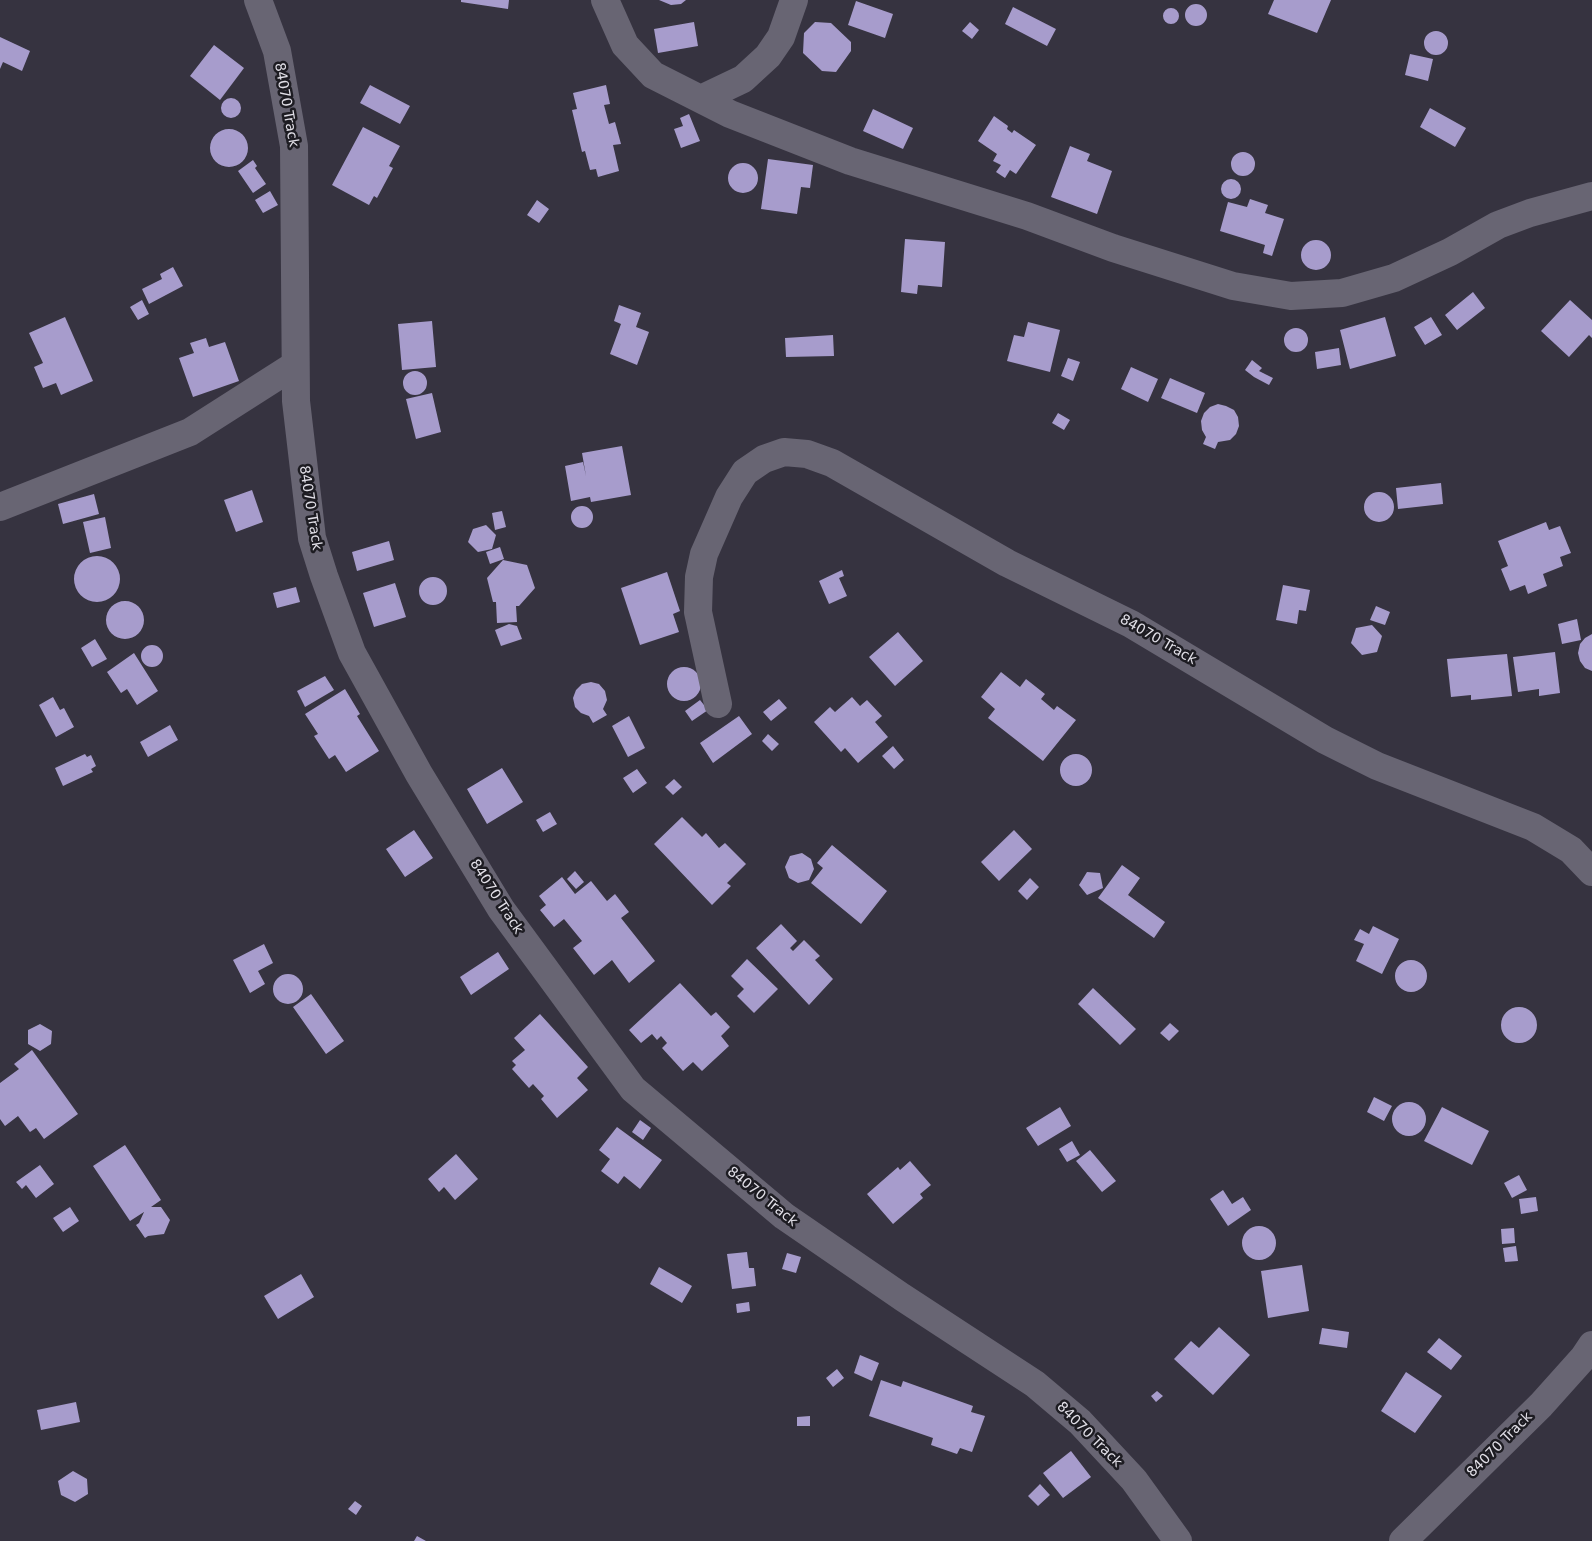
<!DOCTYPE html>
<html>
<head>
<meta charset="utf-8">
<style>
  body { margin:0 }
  canvas { display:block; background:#363340 }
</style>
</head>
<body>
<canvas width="1592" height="1541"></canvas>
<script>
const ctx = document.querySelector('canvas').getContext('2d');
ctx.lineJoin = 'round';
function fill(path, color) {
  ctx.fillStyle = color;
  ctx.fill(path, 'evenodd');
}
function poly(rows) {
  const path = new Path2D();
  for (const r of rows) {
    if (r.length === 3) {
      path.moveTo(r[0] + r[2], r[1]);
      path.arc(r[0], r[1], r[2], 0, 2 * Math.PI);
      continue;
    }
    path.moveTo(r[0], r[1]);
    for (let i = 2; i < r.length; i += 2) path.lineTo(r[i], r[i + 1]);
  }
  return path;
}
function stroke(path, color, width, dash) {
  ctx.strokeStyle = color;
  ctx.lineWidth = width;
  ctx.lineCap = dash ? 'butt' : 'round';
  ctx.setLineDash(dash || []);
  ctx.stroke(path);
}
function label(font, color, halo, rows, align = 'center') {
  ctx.font = font + ' "DejaVu Sans",sans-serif';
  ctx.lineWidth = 5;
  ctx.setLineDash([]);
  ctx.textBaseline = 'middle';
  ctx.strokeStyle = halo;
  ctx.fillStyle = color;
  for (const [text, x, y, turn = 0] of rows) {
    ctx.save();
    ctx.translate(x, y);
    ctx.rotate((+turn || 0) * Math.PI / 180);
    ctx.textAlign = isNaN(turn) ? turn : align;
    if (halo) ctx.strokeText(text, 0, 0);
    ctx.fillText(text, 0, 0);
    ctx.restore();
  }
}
fill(poly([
  [461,0,509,0,508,9,461,2],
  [659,0,686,0,681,4,671,5],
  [1274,0,1331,0,1317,33,1268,14],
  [856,1,893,14,885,38,848,25],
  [1196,15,11],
  [1013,7,1056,29,1047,46,1005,24],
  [1171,16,8],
  [694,22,698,46,658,53,654,29],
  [815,22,831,23,851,42,851,51,836,72,822,71,803,53,804,33],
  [970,22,979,30,972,39,962,31],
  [1436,43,12],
  [0,37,30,51,22,71,3,62,0,69],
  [214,45,244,68,220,100,190,76],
  [1410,54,1433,59,1428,81,1405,75],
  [370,85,410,106,400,124,360,103],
  [606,85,610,104,604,105,609,124,615,122,621,144,613,145,619,171,598,177,596,169,590,170,585,151,582,152,572,110,577,109,573,93],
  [231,108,10],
  [1430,108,1466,128,1455,147,1420,127],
  [873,109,913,128,903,149,863,131],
  [689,114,700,141,681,148,674,129,683,126,680,118],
  [994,116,1008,126,1007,129,1012,133,1014,130,1036,145,1016,174,1010,170,1005,178,996,172,1001,165,993,161,997,154,978,141],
  [363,127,400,146,389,166,393,168,377,198,374,196,369,205,332,185],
  [229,148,19],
  [1070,146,1090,154,1087,161,1112,171,1097,214,1051,197],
  [1243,164,12],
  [768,159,813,165,810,188,801,187,797,214,761,209],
  [253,160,257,166,255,168,266,184,253,193,238,171],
  [743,178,15],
  [1231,189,10],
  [270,191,278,205,263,213,255,200],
  [1250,199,1268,205,1265,213,1284,219,1272,256,1263,253,1265,245,1220,231,1228,202,1247,207],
  [537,200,549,209,539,223,527,215],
  [905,239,945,242,942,287,918,285,917,294,901,292],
  [1316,255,15],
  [173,267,183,286,149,304,142,289,162,279,160,274],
  [1473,292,1485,308,1457,330,1445,315],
  [142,300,149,314,138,320,130,307],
  [1570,300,1592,320,1592,338,1589,335,1569,357,1541,331],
  [619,305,641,313,636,327,649,332,637,365,610,354,621,324,614,321],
  [65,317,93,381,61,395,56,383,43,388,34,367,43,363,29,333],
  [1385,317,1396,356,1350,369,1340,330],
  [1431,317,1442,335,1425,345,1414,327],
  [432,321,436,367,402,370,398,324],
  [1028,322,1060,330,1050,372,1007,361,1014,335,1024,337],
  [1296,340,12],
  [833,335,834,356,786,357,785,338],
  [206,338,209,347,225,342,239,381,193,397,179,358,194,353,190,343],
  [1339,348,1341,365,1317,369,1315,352],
  [1068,358,1080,362,1073,381,1061,376],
  [1252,360,1262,368,1259,371,1273,378,1269,385,1254,377,1245,370],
  [1131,367,1158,379,1148,402,1121,389],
  [415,383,12],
  [1170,378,1205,393,1197,413,1161,398],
  [432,393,441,432,416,439,406,399],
  [1218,404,1226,406,1234,410,1238,417,1239,426,1236,434,1230,440,1218,442,1215,449,1203,444,1206,437,1202,430,1201,421,1204,413,1210,407],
  [1058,413,1070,420,1064,430,1052,423],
  [622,446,631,495,591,502,590,497,571,501,565,466,583,462,586,476,582,453],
  [1441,483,1443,504,1398,509,1396,488],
  [252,490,263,522,236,532,224,500],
  [1379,507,15],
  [94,494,99,514,63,524,58,504],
  [582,517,11],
  [502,511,506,527,495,530,492,513],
  [105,517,111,548,90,553,83,522],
  [1546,522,1549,530,1560,526,1571,553,1560,557,1563,566,1543,574,1547,586,1528,594,1525,585,1510,591,1501,569,1508,566,1498,541],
  [486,525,496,535,492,549,478,552,468,542,473,529],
  [389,541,394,560,357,571,352,552],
  [500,547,504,559,490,564,486,552],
  [97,579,23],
  [503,560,527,565,535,588,519,606,516,606,517,622,497,623,496,602,493,602,487,578],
  [842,570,844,576,839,578,847,596,829,604,819,581],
  [667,572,680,611,673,614,679,632,640,645,621,588],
  [433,591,14],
  [395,583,406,617,374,627,363,593],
  [1283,585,1310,590,1306,611,1299,610,1297,624,1276,620],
  [296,587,300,602,277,608,273,593],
  [125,620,19],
  [1376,606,1390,612,1385,625,1370,620],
  [1577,619,1581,640,1562,644,1558,624],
  [509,624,517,626,522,639,501,646,495,630],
  [1372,625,1382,636,1377,652,1362,655,1351,643,1356,628],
  [898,632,923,661,895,686,869,657],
  [1592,634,1592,671,1585,668,1580,661,1578,653,1580,644,1585,638],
  [95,639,107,659,92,667,81,648],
  [152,656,11],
  [1555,652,1560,693,1539,696,1539,689,1518,692,1513,657],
  [134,653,158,691,137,705,127,689,121,693,107,672],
  [1507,654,1512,696,1471,700,1471,695,1451,697,1447,659],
  [684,684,17],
  [1001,672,1020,687,1026,679,1045,694,1041,699,1054,710,1057,706,1076,720,1043,761,988,718,995,709,981,697],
  [325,676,334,690,305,707,297,691],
  [591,682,599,684,605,691,607,700,603,709,607,715,593,723,589,716,581,713,575,707,573,698,576,690,582,684],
  [345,689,360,714,357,716,379,751,346,772,335,755,329,759,314,736,318,734,305,714],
  [53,697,60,710,64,708,74,727,56,737,39,705],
  [852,697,860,706,867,700,882,716,875,722,888,737,858,763,845,748,841,752,814,722,830,707,835,712],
  [779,699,787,708,771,721,763,712],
  [700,700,708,710,692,721,685,711],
  [629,716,645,748,628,757,612,726],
  [739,716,752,734,713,763,700,743],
  [170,725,178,740,148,757,140,742],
  [768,734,779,744,772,751,762,741],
  [893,746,904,760,894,769,882,756],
  [85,754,87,757,91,755,96,766,91,769,93,772,63,786,55,768],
  [1076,770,16],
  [502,768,523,802,487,824,467,789],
  [637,769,647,783,633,793,623,778],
  [674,779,682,787,673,795,665,787],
  [550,812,557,824,543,832,536,820],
  [682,817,702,837,706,833,719,848,725,843,746,864,727,883,731,886,712,905,654,844],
  [414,830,433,858,405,877,386,849],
  [1014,830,1032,849,999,881,981,862],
  [832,845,887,891,861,924,811,883,823,868,817,863],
  [802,853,811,859,814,869,809,880,798,883,789,878,785,867,790,856],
  [1122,865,1140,878,1128,895,1165,922,1154,938,1098,898],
  [575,871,584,882,576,889,567,879],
  [1087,872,1100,873,1103,888,1087,895,1079,885],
  [562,877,575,894,591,881,607,901,615,894,629,912,621,918,655,961,629,983,612,960,594,975,573,948,582,941,564,919,554,927,540,910,546,905,539,896],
  [1030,878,1039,887,1027,900,1018,891],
  [781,924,797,941,790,948,793,951,804,940,820,956,815,960,833,979,809,1005,756,948],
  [1373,926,1399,939,1382,974,1356,961,1364,944,1354,940,1360,929,1369,934],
  [264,944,273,963,258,971,265,984,250,993,233,960],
  [498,952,509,969,471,995,460,977],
  [747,959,778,989,754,1013,737,996,744,989,731,976],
  [1411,976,16],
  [288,989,15],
  [680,983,711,1016,716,1012,730,1027,721,1036,729,1046,702,1071,693,1062,683,1071,662,1048,667,1043,661,1036,657,1040,652,1034,641,1043,629,1030],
  [1093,988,1136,1029,1120,1045,1078,1004],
  [311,994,344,1041,326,1054,293,1007],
  [1519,1025,18],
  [540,1014,588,1067,577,1078,588,1090,557,1118,541,1099,544,1096,533,1084,529,1088,512,1069,516,1065,512,1061,525,1050,514,1038],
  [1170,1023,1179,1031,1169,1041,1160,1033],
  [40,1024,52,1031,51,1044,40,1051,28,1044,28,1030],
  [32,1050,78,1114,44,1139,36,1128,30,1132,18,1116,5,1126,0,1119,0,1083,19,1069,14,1064],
  [1374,1097,1392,1106,1384,1121,1367,1112],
  [1409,1119,17],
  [1060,1107,1071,1126,1038,1146,1026,1128],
  [1442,1107,1489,1131,1472,1165,1424,1141],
  [640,1120,651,1128,643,1140,632,1132],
  [617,1127,662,1160,640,1189,624,1176,618,1184,601,1171,610,1159,599,1150],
  [1072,1141,1080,1155,1067,1162,1059,1149],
  [125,1145,161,1200,151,1207,161,1207,170,1220,164,1234,148,1236,145,1238,136,1225,139,1223,144,1212,130,1221,93,1166],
  [1090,1150,1116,1181,1102,1192,1076,1161],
  [456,1154,478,1179,455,1200,444,1187,439,1192,428,1179],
  [910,1161,931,1185,920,1194,923,1198,893,1224,867,1194,898,1167,900,1170],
  [40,1165,54,1184,36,1198,26,1185,22,1189,16,1182],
  [1519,1175,1527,1190,1512,1198,1504,1183],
  [1223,1190,1232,1204,1243,1197,1251,1210,1228,1226,1210,1199],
  [1536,1197,1538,1211,1521,1214,1519,1199],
  [70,1207,79,1221,63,1232,53,1218],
  [1259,1243,17],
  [1514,1228,1515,1243,1502,1244,1501,1229],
  [1516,1246,1518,1261,1505,1262,1503,1248],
  [747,1252,749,1268,754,1268,756,1286,732,1289,727,1254],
  [787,1253,801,1257,796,1273,782,1269],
  [1302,1265,1309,1311,1268,1318,1261,1271],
  [659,1267,692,1286,682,1303,650,1284],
  [301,1274,314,1297,278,1319,264,1296],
  [749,1302,750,1311,737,1313,736,1304],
  [1219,1327,1250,1355,1213,1395,1174,1359,1191,1341,1199,1348],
  [1322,1328,1349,1332,1347,1348,1319,1344],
  [1439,1338,1462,1356,1451,1370,1427,1352],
  [860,1355,879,1363,872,1381,854,1373],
  [837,1369,844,1378,833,1387,826,1378],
  [1406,1372,1442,1396,1415,1433,1381,1411],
  [881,1380,901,1387,903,1381,973,1406,971,1412,985,1416,972,1452,960,1448,957,1454,931,1445,933,1438,869,1416],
  [1157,1391,1163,1396,1156,1402,1151,1396],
  [76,1402,80,1422,41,1430,37,1410],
  [810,1416,810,1426,797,1426,797,1417],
  [1071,1451,1091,1477,1063,1498,1043,1473],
  [73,1471,87,1479,88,1494,75,1502,61,1495,58,1481],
  [1040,1484,1050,1495,1038,1506,1028,1496],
  [355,1501,362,1506,356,1515,348,1509],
  [417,1536,426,1541,414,1541]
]), '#a79ccc');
stroke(poly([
  [258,0,277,51,294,146,296,401,312,538,324,576,352,653,419,774,501,909,633,1089,784,1216,902,1297,1035,1384,1080,1422,1134,1480,1178,1541],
  [605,0,625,45,653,75,730,114,850,161,1027,216,1113,248,1233,286,1291,296,1342,293,1394,278,1450,252,1498,225,1530,213,1592,196],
  [701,99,743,79,768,56,781,37,794,0],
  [0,507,190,432,295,365],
  [718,704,698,612,699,577,704,554,729,497,745,472,764,459,784,452,807,454,832,463,1007,563,1131,624,1325,740,1377,766,1533,827,1571,850,1592,872],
  [1403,1541,1541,1405,1584,1357,1592,1345]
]), '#686573', 28);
label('14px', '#e1dfe7', '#1d1c22', [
  ["84070 Track",286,105,80],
  ["84070 Track",310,508,81],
  ["84070 Track",1158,640,30],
  ["84070 Track",496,897,57],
  ["84070 Track",762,1197,39],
  ["84070 Track",1089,1435,45],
  ["84070 Track",1500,1445,-45]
]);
</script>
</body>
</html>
